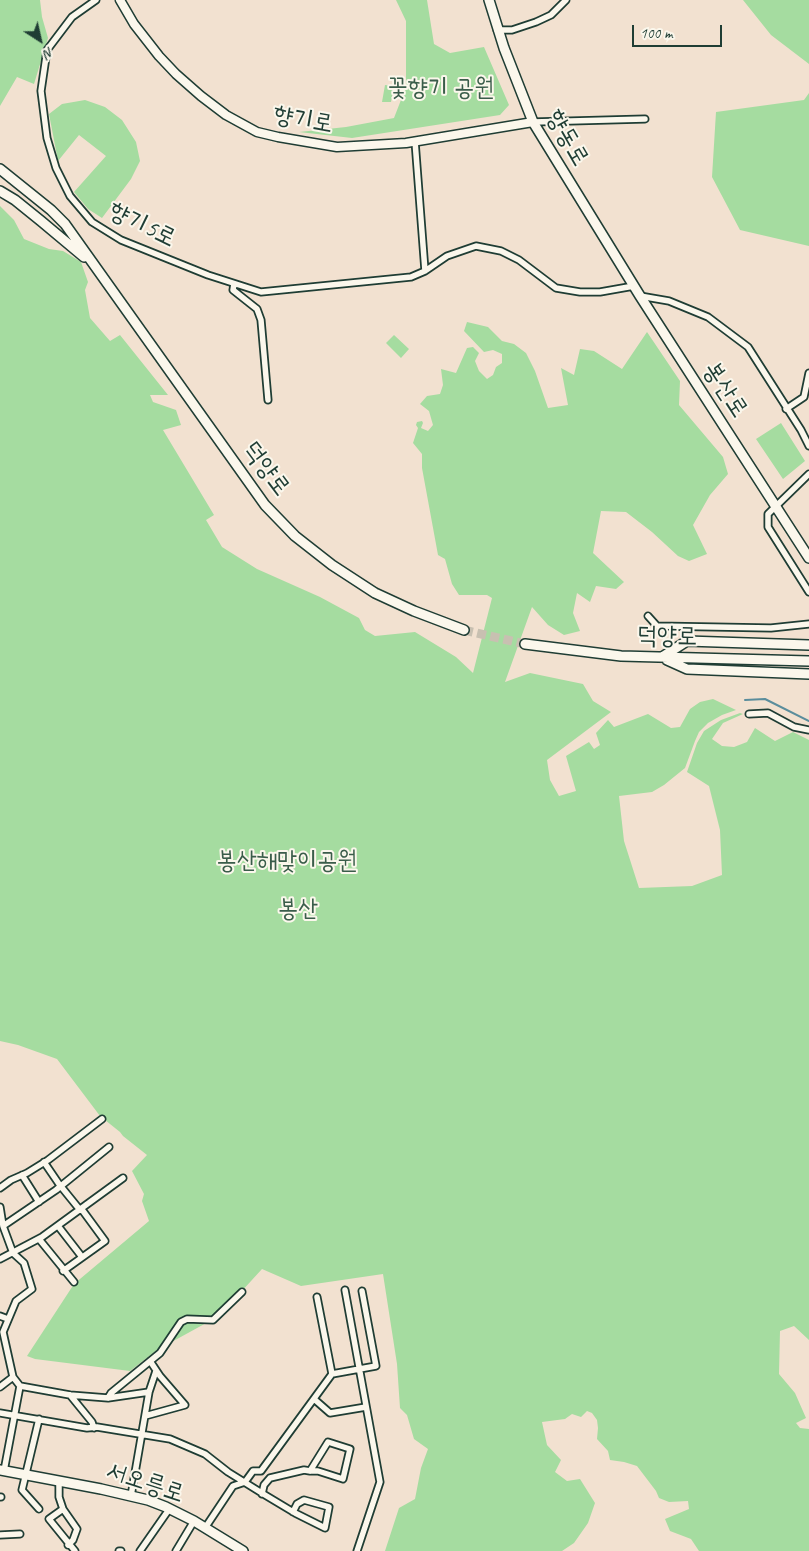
<!DOCTYPE html>
<html>
<head>
<meta charset="utf-8">
<style>
  body { margin:0 }
  #map { position:relative; width:809px; height:1551px; overflow:hidden; background:#f2e1d0; font-family:Caveat,sans-serif }
  canvas { display:block }
  .north { position:absolute; left:15px; top:15px; width:50px; height:50px; -webkit-text-stroke:4px #fbf7ec; paint-order:stroke; rotate:145deg; font-size:14px; font-weight:700; line-height:20px; text-align:center; color:#1f3d34 }
  .north::after { content:''; display:block; margin:auto; width:18px; height:22px; background:#1f3d34; clip-path:polygon(50% 0,100% 100%,50% 72%,0 100%) }
  .scale { position:absolute; left:632px; top:25px; width:90px; height:22px; box-sizing:border-box; border:2px solid #1f3d34; border-top:0; padding-left:6px; font-size:15px; line-height:18px; white-space:nowrap; color:#1f3d34; -webkit-text-stroke:4px #fbf7ec; paint-order:stroke }
</style>
</head>
<body>
<div id="map">
<canvas width="809" height="1551"></canvas>
<div class="north">N</div>
<div class="scale">100 m</div>
</div>
<script>
const ctx = document.querySelector('canvas').getContext('2d');
ctx.lineJoin = 'round';
function fill(path, color) {
  ctx.fillStyle = color;
  ctx.fill(path, 'evenodd');
}
function poly(rows) {
  const path = new Path2D();
  for (const r of rows) {
    path.moveTo(r[0], r[1]);
    for (let i = 2; i < r.length; i += 2) path.lineTo(r[i], r[i + 1]);
  }
  return path;
}
function stroke(path, color, width, dash) {
  ctx.strokeStyle = color;
  ctx.lineWidth = width;
  ctx.lineCap = dash ? 'butt' : 'round';
  ctx.setLineDash(dash || []);
  ctx.stroke(path);
}
function label(font, color, halo, rows, align = 'center') {
  ctx.font = font + ' Caveat,"Poor Story",sans-serif';
  ctx.lineWidth = 4;
  ctx.setLineDash([]);
  ctx.textBaseline = 'middle';
  ctx.strokeStyle = halo;
  ctx.fillStyle = color;
  for (const [text, x, y, turn = 0] of rows) {
    ctx.save();
    ctx.translate(x, y);
    ctx.rotate((+turn || 0) * Math.PI / 180);
    ctx.textAlign = isNaN(turn) ? turn : align;
    if (halo) ctx.strokeText(text, 0, 0);
    ctx.fillText(text, 0, 0);
    ctx.restore();
  }
}
fill(poly([
  [0,0,40,0,42,17,48,38,34,84,17,77,0,106],
  [396,0,427,0,434,44,450,53,484,47,509,105,500,115,352,138,299,132,346,127,394,118,406,87,406,21],
  [743,0,809,0,809,64,771,35],
  [385,85,394,86,391,102,382,102],
  [809,93,809,246,740,230,712,177,716,112,804,100],
  [85,100,105,107,122,120,136,142,140,161,131,179,102,218,88,209,74,192,106,156,79,135,58,161,49,114,62,104],
  [0,206,14,220,24,239,49,249,63,251,81,262,88,282,85,290,90,318,110,341,120,335,168,395,150,395,153,402,176,410,181,425,163,430,214,515,206,520,222,547,257,569,320,597,359,618,365,630,375,636,415,632,456,657,473,673,492,598,487,595,459,595,452,584,445,559,438,555,422,468,422,454,413,443,418,428,416,425,417,422,422,421,423,423,421,428,428,431,433,425,429,411,420,404,427,396,440,394,443,385,441,369,456,373,467,348,473,347,479,353,475,361,479,371,487,379,493,375,496,367,502,363,502,354,493,350,484,352,464,331,467,322,488,327,502,341,514,344,526,353,535,371,548,408,568,405,561,368,574,375,580,349,594,351,622,369,647,332,680,381,679,405,723,457,728,474,710,495,693,525,707,554,689,561,678,556,652,532,626,512,601,511,593,553,624,582,616,589,596,586,590,602,577,593,573,613,580,631,564,635,548,625,532,607,505,682,530,673,583,684,593,701,611,712,547,760,550,780,559,796,576,791,566,756,589,742,594,749,600,745,596,733,608,720,614,727,648,714,671,728,680,727,690,709,700,702,713,699,736,710,722,715,708,723,699,732,695,741,685,768,664,785,652,792,619,796,624,841,639,888,692,886,722,875,720,830,709,786,687,772,697,743,704,731,721,720,740,713,743,714,723,723,712,739,722,746,734,747,747,742,755,728,775,741,793,732,809,740,809,1340,794,1326,780,1331,779,1374,795,1393,806,1418,796,1423,800,1428,809,1429,809,1551,699,1551,691,1539,670,1531,665,1519,689,1509,688,1501,669,1502,659,1498,656,1491,637,1466,624,1462,610,1460,608,1451,597,1439,598,1428,597,1420,592,1413,587,1411,581,1417,572,1414,565,1419,542,1422,547,1445,561,1460,555,1472,567,1481,580,1479,595,1503,588,1523,574,1543,562,1551,385,1551,399,1508,415,1499,421,1468,428,1449,414,1439,407,1415,400,1408,397,1364,383,1274,301,1286,262,1269,219,1316,157,1350,130,1371,35,1359,27,1356,74,1284,149,1221,142,1201,144,1194,132,1171,147,1155,123,1136,120,1132,100,1116,57,1059,18,1045,0,1041],
  [394,335,409,349,401,358,386,343],
  [781,423,805,461,783,479,756,439]
]), '#a5dca0');
stroke(poly([
  [745,700,765,699,809,721]
]), '#5a8d9c', 2);
stroke(poly([
  [464,630,525,644]
]), '#c8c0b1', 9, [9, 4.5]);
const street = poly([
  [96,0,72,17,47,50,41,91,47,138,56,168,70,196,92,222,121,240,208,275,261,292,411,277,425,271,447,256,476,246,501,251,519,260,556,288,580,292,600,292,634,286],
  [497,30,512,30,536,22,551,15,566,0],
  [533,122,645,119],
  [415,141,425,271],
  [234,284,233,290,257,309,261,320,268,400],
  [640,296,669,301,708,317,748,347,801,430,809,446],
  [786,409,804,397,809,373],
  [809,474,768,514,768,527,809,592],
  [648,616,657,626,771,628,809,624],
  [749,714,768,713,794,727,809,730],
  [44,1162,59,1184,80,1210,83,1211,105,1241,63,1271],
  [22,1175,39,1202],
  [0,1188,11,1180,27,1173,48,1160,102,1119],
  [0,1207,3,1226,13,1253,24,1263,32,1289,16,1301,3,1332,13,1377,20,1386,70,1395,108,1398,149,1392],
  [3,1226,56,1190,109,1147],
  [58,1226,82,1257],
  [39,1239,74,1282],
  [0,1259,42,1237,123,1178],
  [345,1290,380,1482,357,1551],
  [0,1316,8,1319],
  [332,1374,376,1366,362,1291],
  [0,1387,13,1377],
  [70,1395,92,1422,94,1428],
  [108,1398,111,1393,160,1353,181,1322,187,1319,213,1320,242,1292],
  [314,1399,330,1413,366,1407],
  [0,1413,87,1428,97,1427,170,1439,205,1454,228,1472,265,1495,295,1513,325,1528,329,1507,304,1500,297,1504,293,1512],
  [145,1416,185,1405,160,1376,150,1361],
  [4,1471,20,1386],
  [59,1481,59,1497,63,1509,77,1529,73,1540,68,1545],
  [262,1494,264,1485,270,1478,304,1470,310,1471,318,1471,343,1479,350,1449,328,1442,310,1471],
  [131,1496,149,1392,156,1371],
  [0,1497,1,1497],
  [39,1509,22,1490,39,1419],
  [63,1509,49,1519,75,1551],
  [205,1528,233,1486,245,1482,253,1471,261,1471,332,1374,317,1297],
  [0,1535,20,1534],
  [119,1551,121,1551],
  [140,1551,170,1508],
  [176,1551,194,1521]
]);
const secondary = poly([
  [120,0,134,24,159,56,176,74,201,96,226,115,257,132,278,137,337,147,406,143,533,122]
]);
const primary = poly([
  [489,0,504,48,533,122,640,296,809,558],
  [0,169,51,210,65,224,265,505,295,536,332,565,375,593,414,611,464,630],
  [0,191,15,200,41,221,84,257],
  [525,644,621,656,809,661],
  [662,657,687,641,809,645],
  [667,660,687,669,809,674],
  [0,1470,101,1489,148,1500,166,1507,194,1521,243,1551]
]);
stroke(street, '#1f3d34', 9);
stroke(secondary, '#1f3d34', 11);
stroke(primary, '#1f3d34', 12);
stroke(street, '#fbf7ec', 5.5);
stroke(secondary, '#fbf7ec', 8);
stroke(primary, '#fbf7ec', 9);
label('25px', '#3a5d4a', '#fbf7ec', [
  ["꽃향기 공원",441,88],
  ["봉산해맞이공원",287,861],
  ["봉산",298,909]
]);
label('25px', '#1f3d34', '#fbf7ec', [
  ["향기로",303,120,10],
  ["향동로",567,138,60],
  ["향기5로",142,225,26],
  ["봉산로",725,390,57],
  ["덕양로",266,469,53],
  ["덕양로",667,637,1],
  ["서오릉로",145,1483,18]
]);
</script>
</body>
</html>
